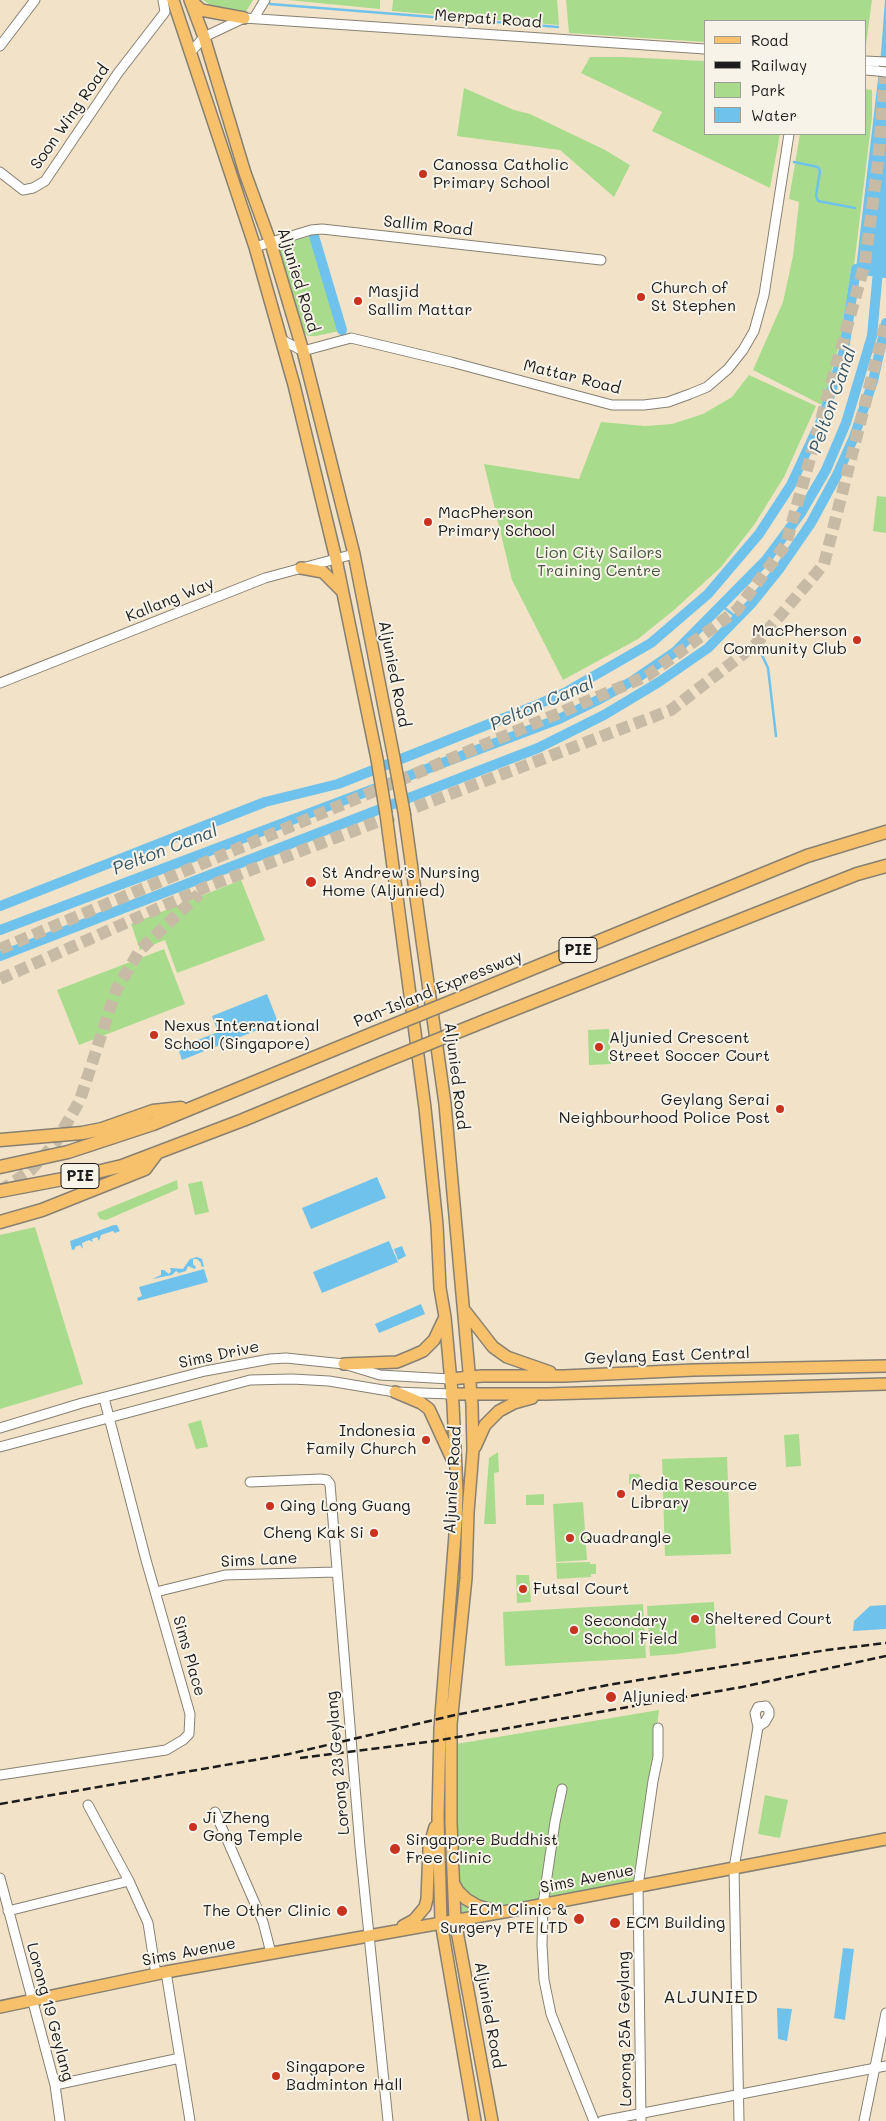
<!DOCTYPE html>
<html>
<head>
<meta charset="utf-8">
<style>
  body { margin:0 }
  #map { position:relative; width:886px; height:2121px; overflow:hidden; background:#f2e3c8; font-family:Mali,sans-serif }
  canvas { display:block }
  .legend { position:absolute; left:704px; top:20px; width:162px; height:115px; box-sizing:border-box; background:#f7f3e8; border:1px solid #9f9d96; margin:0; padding:6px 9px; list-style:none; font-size:15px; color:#1c1c1c }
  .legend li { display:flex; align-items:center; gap:10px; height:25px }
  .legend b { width:25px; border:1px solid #9f9d96 }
</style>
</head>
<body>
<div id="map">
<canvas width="886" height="2121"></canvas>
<ul class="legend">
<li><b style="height:6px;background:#f7c06b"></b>Road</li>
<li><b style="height:6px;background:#1c1c1c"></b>Railway</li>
<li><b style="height:14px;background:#a8dc8c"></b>Park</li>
<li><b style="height:14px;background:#6fc2eb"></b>Water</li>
</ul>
</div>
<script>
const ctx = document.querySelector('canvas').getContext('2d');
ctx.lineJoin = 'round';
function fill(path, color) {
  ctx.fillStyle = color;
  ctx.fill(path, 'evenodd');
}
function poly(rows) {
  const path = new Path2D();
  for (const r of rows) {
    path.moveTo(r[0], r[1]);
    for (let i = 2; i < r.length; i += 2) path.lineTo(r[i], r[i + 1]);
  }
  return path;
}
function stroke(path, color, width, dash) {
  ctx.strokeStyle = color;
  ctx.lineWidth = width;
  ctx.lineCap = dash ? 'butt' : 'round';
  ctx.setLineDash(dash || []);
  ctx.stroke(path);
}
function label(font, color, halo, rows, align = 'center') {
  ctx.font = font + ' Mali,sans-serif';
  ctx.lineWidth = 4;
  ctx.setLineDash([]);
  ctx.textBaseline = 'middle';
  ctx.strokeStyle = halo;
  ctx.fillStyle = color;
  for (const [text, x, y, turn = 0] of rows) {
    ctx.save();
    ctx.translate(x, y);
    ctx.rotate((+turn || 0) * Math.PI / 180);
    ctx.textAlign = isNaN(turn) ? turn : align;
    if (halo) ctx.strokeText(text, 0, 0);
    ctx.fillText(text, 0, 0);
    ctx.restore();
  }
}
fill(poly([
  [203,0,253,0,244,15,210,5],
  [288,0,380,0,380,9],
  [393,0,557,0,559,25,392,11],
  [566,0,872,0,865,52,865,21,705,21,705,42,569,33],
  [590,57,623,57,705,61,705,134,780,134,770,188,652,131,662,112,581,73],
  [464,88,514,110,530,114,605,150,630,165,614,197,560,150,457,136],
  [865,89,872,90,872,117,854,266,851,268,841,338,822,405,753,370,783,302,793,256,799,202,789,199,800,134,865,134],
  [312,236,339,331,316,336,308,336,302,330,278,249,281,244],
  [749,375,816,406,784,477,754,525,721,567,674,610,638,639,563,680,512,580,484,464,579,479,601,422,645,426,672,424,703,414,732,397],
  [877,496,886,497,886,533,873,531],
  [241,880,265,940,177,973,165,940,140,950,131,924],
  [164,949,185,1004,79,1045,57,990],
  [609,1029,611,1064,589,1065,588,1030],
  [177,1180,178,1189,106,1220,100,1219,97,1213],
  [202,1181,209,1212,195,1215,188,1184],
  [35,1227,83,1384,0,1409,0,1235],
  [201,1420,208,1447,196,1449,188,1424],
  [799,1434,801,1466,786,1467,784,1435],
  [498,1452,499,1472,494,1473,496,1524,484,1524,489,1458],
  [727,1457,731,1554,665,1556,662,1459],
  [629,1474,639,1474,646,1483,629,1484],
  [544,1494,544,1505,526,1505,526,1495],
  [583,1502,587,1560,556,1562,553,1504],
  [590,1562,590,1564,596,1564,596,1574,591,1574,591,1577,557,1579,556,1563],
  [516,1575,529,1575,531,1602,517,1603],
  [714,1602,716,1648,676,1654,650,1656,647,1606],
  [643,1604,646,1658,505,1666,503,1612],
  [659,1710,638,1886,455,1920,450,1745],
  [765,1795,788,1800,780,1838,758,1834]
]), '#a8dc8c');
fill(poly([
  [885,0,886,0,886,273,856,269,881,53],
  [267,994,278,1022,182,1060,178,1048,218,1032,212,1016],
  [377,1177,386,1198,311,1229,302,1208],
  [114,1225,117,1225,120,1231,115,1233,113,1231,101,1235,99,1241,97,1237,92,1239,93,1242,89,1240,82,1243,83,1249,80,1245,75,1247,75,1249,72,1250,70,1241],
  [389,1241,398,1262,322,1293,313,1272],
  [402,1246,406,1256,398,1260,394,1249],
  [197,1257,202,1259,204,1267,201,1266,201,1263,197,1259,193,1259,193,1264,196,1267,195,1269,188,1266,186,1271,179,1273,176,1271,172,1275,152,1279,161,1275,161,1270,164,1270,169,1274,171,1271,170,1268,183,1269,190,1259],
  [204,1269,208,1282,138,1301,137,1298,142,1296,139,1287],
  [421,1304,425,1314,379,1333,375,1324],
  [886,1605,886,1629,853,1631,854,1621,870,1606],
  [843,1948,854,1949,845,2020,834,2018],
  [777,2008,792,2009,787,2041,778,2039]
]), '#6fc2eb');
stroke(poly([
  [270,4,558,27],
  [794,162,818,167,820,171,816,196,818,201,855,208],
  [721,605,737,618],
  [759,649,768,668,776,736]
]), '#6fc2eb', 2.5);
stroke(poly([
  [314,236,342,330],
  [0,906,265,802,338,784,532,707,566,692,651,643,708,594,759,534,791,485,824,414,844,350,856,269,886,273],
  [0,930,559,719,600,699,634,680,675,652,766,560,801,513,826,470,846,423,872,336,879,260],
  [0,956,538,748,604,715,659,682,708,648,751,604,780,568,811,523,837,475,854,437,873,381,886,323]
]), '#6fc2eb', 10);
stroke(poly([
  [0,949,647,676,737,610,786,544,865,263,878,162,886,63],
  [0,979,206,887,671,710,756,644,824,564,886,322],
  [0,1191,30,1171,56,1142,80,1100,116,990,140,950,199,894]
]), '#c7bba6', 12, [12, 6]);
const minor = poly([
  [254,18,265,0],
  [0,46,35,0],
  [190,53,204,37,244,18,705,49],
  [865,61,886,62],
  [865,70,878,71],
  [0,172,23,190,33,188,45,181,118,73,165,12,163,0],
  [255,247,311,230,322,229,601,260],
  [282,340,303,351,351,338,451,362,612,405,644,405,668,402,690,394,707,387,728,369,743,350,754,331,764,295,789,134],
  [0,683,265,578,354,554],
  [0,1428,82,1403,205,1371,270,1359,286,1358,344,1364,380,1375,450,1379],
  [0,1447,250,1380,292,1379,329,1381,395,1392,451,1394],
  [250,1482,321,1479,327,1480,330,1484,360,1847,388,2121],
  [156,1592,225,1575,336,1572],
  [0,1775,166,1750,183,1740,189,1734,190,1714,146,1560,104,1398],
  [562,1789,555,1822,543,1904,542,1945,544,1980,551,2014,594,2121],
  [88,1805,129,1881,148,1923,156,1974],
  [215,1812,263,1922,271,1953],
  [0,1878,55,2085,60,2121],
  [8,1911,129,1881],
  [166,1972,190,2121],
  [55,2085,180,2058],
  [602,2121,886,2066],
  [641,2121,638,1886,653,1781,658,1757,658,1728],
  [739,2121,734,1868,758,1727,755,1713,758,1707,766,1706,769,1711,769,1715,765,1722,758,1727],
  [864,2121,886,2013]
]);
const major = poly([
  [173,0,255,247,294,385,336,559,377,759],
  [190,0,204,37,245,173,272,247,303,351,354,554,394,758],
  [192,1,201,10,244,18],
  [301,568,323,572,342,591],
  [404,812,445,1104,472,1405,473,1450,468,1512,466,1578,451,1724,451,1823,455,1920,492,2121],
  [386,814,425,1108,437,1225,440,1288,445,1317,453,1404,457,1491,456,1522,440,1729,438,1818,441,1922,475,2121],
  [465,1311,493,1347,507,1357,550,1372],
  [344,1364,397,1362,414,1355,423,1351,434,1340,444,1319],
  [450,1379,482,1376,564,1376,694,1370,886,1366],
  [395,1392,421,1403,429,1409,452,1459],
  [451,1394,547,1394,886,1384],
  [475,1447,485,1425,499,1411,514,1403,532,1398],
  [454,1884,458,1891,466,1899,478,1906,495,1911],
  [403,1926,414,1920,425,1907,427,1899,429,1848,435,1827],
  [0,2007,166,1972,509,1911,886,1839]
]);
const highway = poly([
  [475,992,807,856,886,832],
  [487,1020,857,874,886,866],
  [0,1140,82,1133,102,1129,153,1111,181,1108],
  [0,1167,68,1152,153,1124,374,1033],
  [0,1191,84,1175,122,1166,243,1120,383,1062],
  [0,1222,42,1210,145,1169,157,1153]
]);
stroke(minor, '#878072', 11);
stroke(major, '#878072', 14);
stroke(highway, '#878072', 15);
stroke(minor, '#fff', 9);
stroke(major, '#f7c06b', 11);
stroke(highway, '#f7c06b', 12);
stroke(poly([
  [300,1758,435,1741,742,1687,886,1656],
  [0,1804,289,1754,455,1715,608,1685,827,1650,886,1643]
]), '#1c1c1c', 2.5, [8, 4]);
const minorBridge = poly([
  [878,71,886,72]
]);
const majorBridge = poly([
  [394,758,404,812],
  [377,759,386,814]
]);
const highwayBridge = poly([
  [374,1033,475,992],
  [383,1062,487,1020]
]);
stroke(minorBridge, '#878072', 11, []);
stroke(majorBridge, '#878072', 14, []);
stroke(highwayBridge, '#878072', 15, []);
stroke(minorBridge, '#fff', 9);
stroke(majorBridge, '#f7c06b', 11);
stroke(highwayBridge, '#f7c06b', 12);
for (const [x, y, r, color] of [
  [423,174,5,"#c8321e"],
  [641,297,5,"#c8321e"],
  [358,301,5,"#c8321e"],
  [428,522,5,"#c8321e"],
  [857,640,5,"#c8321e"],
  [311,882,6,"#c8321e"],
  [154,1035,5,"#c8321e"],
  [599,1047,5,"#c8321e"],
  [780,1109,5,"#c8321e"],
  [426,1440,5,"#c8321e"],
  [621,1494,5,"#c8321e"],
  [270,1506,5,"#c8321e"],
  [374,1533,5,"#c8321e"],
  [570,1538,5,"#c8321e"],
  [523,1589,5,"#c8321e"],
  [695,1619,5,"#c8321e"],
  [574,1630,5,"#c8321e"],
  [611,1697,6,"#c8321e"],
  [193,1827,5,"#c8321e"],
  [395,1849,6,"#c8321e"],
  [342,1911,6,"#c8321e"],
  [579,1919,6,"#c8321e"],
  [615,1923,6,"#c8321e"],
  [276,2076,5,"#c8321e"]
]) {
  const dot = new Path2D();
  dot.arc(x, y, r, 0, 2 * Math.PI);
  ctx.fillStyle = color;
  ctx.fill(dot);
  stroke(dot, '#f7f3e8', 2);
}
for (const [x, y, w] of [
  [578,950,38],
  [80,1176,38]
]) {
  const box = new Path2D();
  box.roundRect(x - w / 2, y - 12.5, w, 25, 4);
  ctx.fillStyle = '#f7f3e8';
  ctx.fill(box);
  stroke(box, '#1c1c1c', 1);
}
label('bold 15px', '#1c1c1c', null, [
  ["PIE",578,950],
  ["PIE",80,1176]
]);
label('16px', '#1c1c1c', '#f7f3e8', [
  ["Merpati Road",488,19,4],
  ["Soon Wing Road",70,117,-55],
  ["Sallim Road",428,226,6],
  ["Aljunied Road",298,280,73],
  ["Mattar Road",572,377,14],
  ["Kallang Way",170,600,-22],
  ["Aljunied Road",394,674,79],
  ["Pan-Island Expressway",438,989,-22],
  ["Aljunied Road",456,1076,83],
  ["Sims Drive",219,1355,-12],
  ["Geylang East Central",667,1356,-2],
  ["Aljunied Road",453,1480,-87],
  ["Sims Lane",259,1560,-3],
  ["Sims Place",189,1656,74],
  ["Lorong 23 Geylang",338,1763,-95],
  ["Sims Avenue",587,1879,-11],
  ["Sims Avenue",189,1952,-11],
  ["Lorong 19 Geylang",50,2012,75],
  ["Aljunied Road",489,2015,80],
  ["Lorong 25A Geylang",625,2029,-91]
]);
label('16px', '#1c1c1c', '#f7f3e8', [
  ["Canossa Catholic",433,165],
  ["Primary School",433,183],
  ["Church of",651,288],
  ["St Stephen",651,306],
  ["Masjid",368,292],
  ["Sallim Mattar",368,310],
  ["MacPherson",438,513],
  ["Primary School",438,531],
  ["MacPherson",847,631,"right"],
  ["Community Club",847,649,"right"],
  ["St Andrew's Nursing",322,873],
  ["Home (Aljunied)",322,891],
  ["Nexus International",164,1026],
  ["School (Singapore)",164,1044],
  ["Aljunied Crescent",609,1038],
  ["Street Soccer Court",609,1056],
  ["Geylang Serai",770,1100,"right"],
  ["Neighbourhood Police Post",770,1118,"right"],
  ["Indonesia",416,1431,"right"],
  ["Family Church",416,1449,"right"],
  ["Media Resource",631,1485],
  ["Library",631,1503],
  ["Qing Long Guang",280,1506],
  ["Cheng Kak Si",364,1533,"right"],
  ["Quadrangle",580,1538],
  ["Futsal Court",533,1589],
  ["Sheltered Court",705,1619],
  ["Secondary",584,1621],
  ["School Field",584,1639],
  ["Aljunied",622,1697],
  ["Ji Zheng",203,1818],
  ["Gong Temple",203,1836],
  ["Singapore Buddhist",406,1840],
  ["Free Clinic",406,1858],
  ["ECM Clinic &",568,1910,"right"],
  ["Surgery PTE LTD",568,1928,"right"],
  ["The Other Clinic",331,1911,"right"],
  ["ECM Building",626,1923],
  ["Singapore",286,2067],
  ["Badminton Hall",286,2085]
], 'left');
label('16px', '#46563e', '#f7f3e8', [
  ["Lion City Sailors",599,553],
  ["Training Centre",599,571]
]);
label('italic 18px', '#395664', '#f7f3e8', [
  ["Pelton Canal",833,400,-71],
  ["Pelton Canal",542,704,-23],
  ["Pelton Canal",165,850,-21]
]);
ctx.letterSpacing = '1px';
label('18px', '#1c1c1c', '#f7f3e8', [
  ["ALJUNIED",711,1997]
]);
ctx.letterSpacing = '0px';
</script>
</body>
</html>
